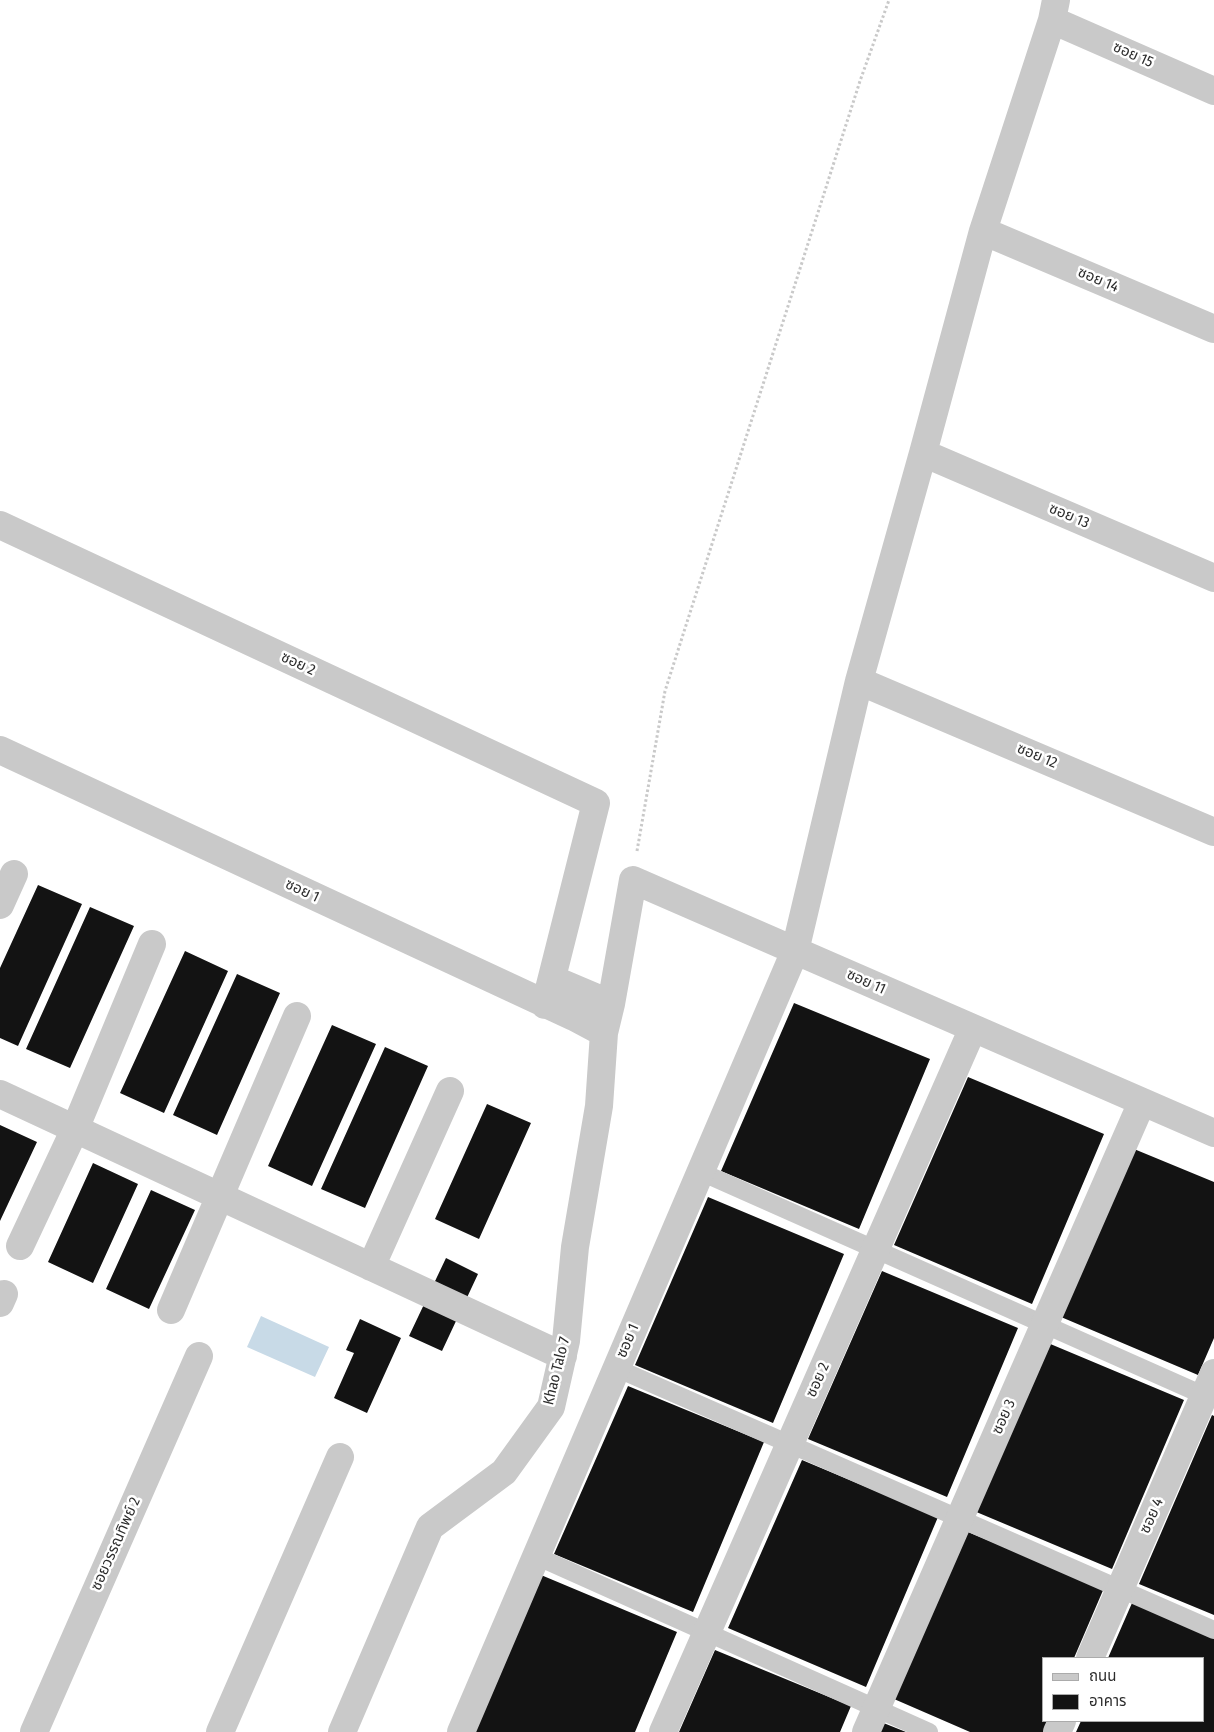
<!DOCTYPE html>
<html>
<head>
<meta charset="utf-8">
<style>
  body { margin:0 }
  #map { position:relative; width:1214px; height:1732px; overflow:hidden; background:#fff; font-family:"Fira Sans Condensed","Noto Sans Thai",sans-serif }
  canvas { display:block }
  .legend { position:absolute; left:1042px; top:1657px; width:162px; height:65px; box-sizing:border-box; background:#fff; border:1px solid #ababab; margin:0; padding:6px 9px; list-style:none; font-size:15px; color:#2c2c2c }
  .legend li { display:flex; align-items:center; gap:10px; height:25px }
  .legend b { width:25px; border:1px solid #ababab }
</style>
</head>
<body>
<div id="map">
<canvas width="1214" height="1732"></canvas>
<ul class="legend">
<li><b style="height:6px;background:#c9c9c9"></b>ถนน</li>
<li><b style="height:14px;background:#131313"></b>อาคาร</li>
</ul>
</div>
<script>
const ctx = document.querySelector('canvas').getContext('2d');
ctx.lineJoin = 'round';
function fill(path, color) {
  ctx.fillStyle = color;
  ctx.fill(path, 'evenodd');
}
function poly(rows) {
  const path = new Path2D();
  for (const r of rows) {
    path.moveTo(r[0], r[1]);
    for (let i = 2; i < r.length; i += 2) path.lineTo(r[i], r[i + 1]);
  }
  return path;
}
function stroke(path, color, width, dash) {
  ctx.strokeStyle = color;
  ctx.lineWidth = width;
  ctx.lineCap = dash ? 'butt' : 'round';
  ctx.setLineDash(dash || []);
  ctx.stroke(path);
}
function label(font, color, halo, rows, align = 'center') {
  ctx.font = font + ' "Fira Sans Condensed","Noto Sans Thai",sans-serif';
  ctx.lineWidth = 5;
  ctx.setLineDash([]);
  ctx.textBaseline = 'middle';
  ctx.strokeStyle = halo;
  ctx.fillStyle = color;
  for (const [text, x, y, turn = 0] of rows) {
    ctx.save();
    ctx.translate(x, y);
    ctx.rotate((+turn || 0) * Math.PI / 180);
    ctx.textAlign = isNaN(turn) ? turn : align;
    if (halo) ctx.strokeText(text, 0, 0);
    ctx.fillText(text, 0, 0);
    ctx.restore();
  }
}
fill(poly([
  [261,1316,329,1347,315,1377,247,1347]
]), '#c8dae7');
fill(poly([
  [38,885,82,904,18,1046,0,1038,0,968],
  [90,907,134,926,70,1068,26,1049],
  [185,951,228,971,164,1113,120,1093],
  [237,974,280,993,217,1135,173,1115],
  [794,1003,930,1059,859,1229,721,1171],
  [332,1025,376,1044,312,1186,268,1166],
  [385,1047,428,1066,365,1208,321,1189],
  [968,1077,1104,1134,1032,1304,894,1245],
  [487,1104,531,1123,479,1239,435,1219],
  [0,1125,37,1142,0,1221],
  [1134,1149,1214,1182,1214,1338,1198,1375,1061,1317],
  [93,1163,138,1184,93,1283,48,1262],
  [151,1190,195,1210,149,1309,106,1289],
  [708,1197,844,1254,773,1423,635,1365],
  [446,1258,478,1274,442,1351,409,1336],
  [882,1271,1018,1328,947,1497,808,1439],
  [360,1319,401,1338,367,1413,334,1398,354,1353,346,1350],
  [1048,1343,1184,1400,1112,1569,974,1511],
  [628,1386,764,1442,693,1612,554,1554],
  [1212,1415,1214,1416,1214,1615,1139,1584],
  [802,1460,938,1517,866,1687,728,1628],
  [968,1532,1104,1588,1074,1658,1043,1658,1043,1721,1048,1721,1043,1732,970,1732,894,1699],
  [541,1575,677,1632,635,1732,472,1732],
  [1132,1603,1214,1638,1214,1732,1076,1732,1081,1721,1203,1721,1203,1658,1108,1658],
  [715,1650,851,1706,840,1732,679,1732],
  [881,1722,906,1732,876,1732]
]), '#131313');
stroke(poly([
  [637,851,665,691,860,81,889,0]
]), '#c9c9c9', 3, [2.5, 2.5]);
stroke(poly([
  [701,1172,1212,1399],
  [616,1368,1214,1630],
  [536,1556,929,1732]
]), '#c9c9c9', 18);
stroke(poly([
  [1052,20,1214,91],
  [983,231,1214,329],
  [923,453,1214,578],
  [0,525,596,803,545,1005],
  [859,681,1214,832],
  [0,750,574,1017,604,1033],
  [0,905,14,874],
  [552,979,611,1004],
  [0,1094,563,1356],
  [20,1246,75,1129,152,944],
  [371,1267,450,1091],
  [0,1303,4,1294],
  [171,1310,297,1016],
  [1090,1658,1214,1373],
  [34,1732,199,1356],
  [220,1732,340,1457],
  [342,1732,430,1527,504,1472,551,1407,566,1341,575,1247,599,1106,604,1033,611,1004,633,880,1214,1133],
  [461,1732,795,951,859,681,923,453,983,231,1052,20,1056,0],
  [663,1732,973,1028],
  [866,1732,1142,1102],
  [1057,1732,1062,1721]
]), '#c9c9c9', 28);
label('15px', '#2c2c2c', '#fff', [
  ["ซอย 15",1133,55,24],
  ["ซอย 14",1098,280,23],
  ["ซอย 13",1069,516,23],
  ["ซอย 2",298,664,25],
  ["ซอย 12",1037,756,23],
  ["ซอย 1",302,891,25],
  ["ซอย 11",866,982,24],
  ["ซอย 1",628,1341,-67],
  ["Khao Talo 7",557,1371,-76],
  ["ซอย 2",818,1380,-66],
  ["ซอย 3",1004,1417,-66],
  ["ซอย 4",1152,1516,-66],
  ["ซอยวรรณทิพย์ 2",116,1544,-66]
]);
</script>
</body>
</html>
